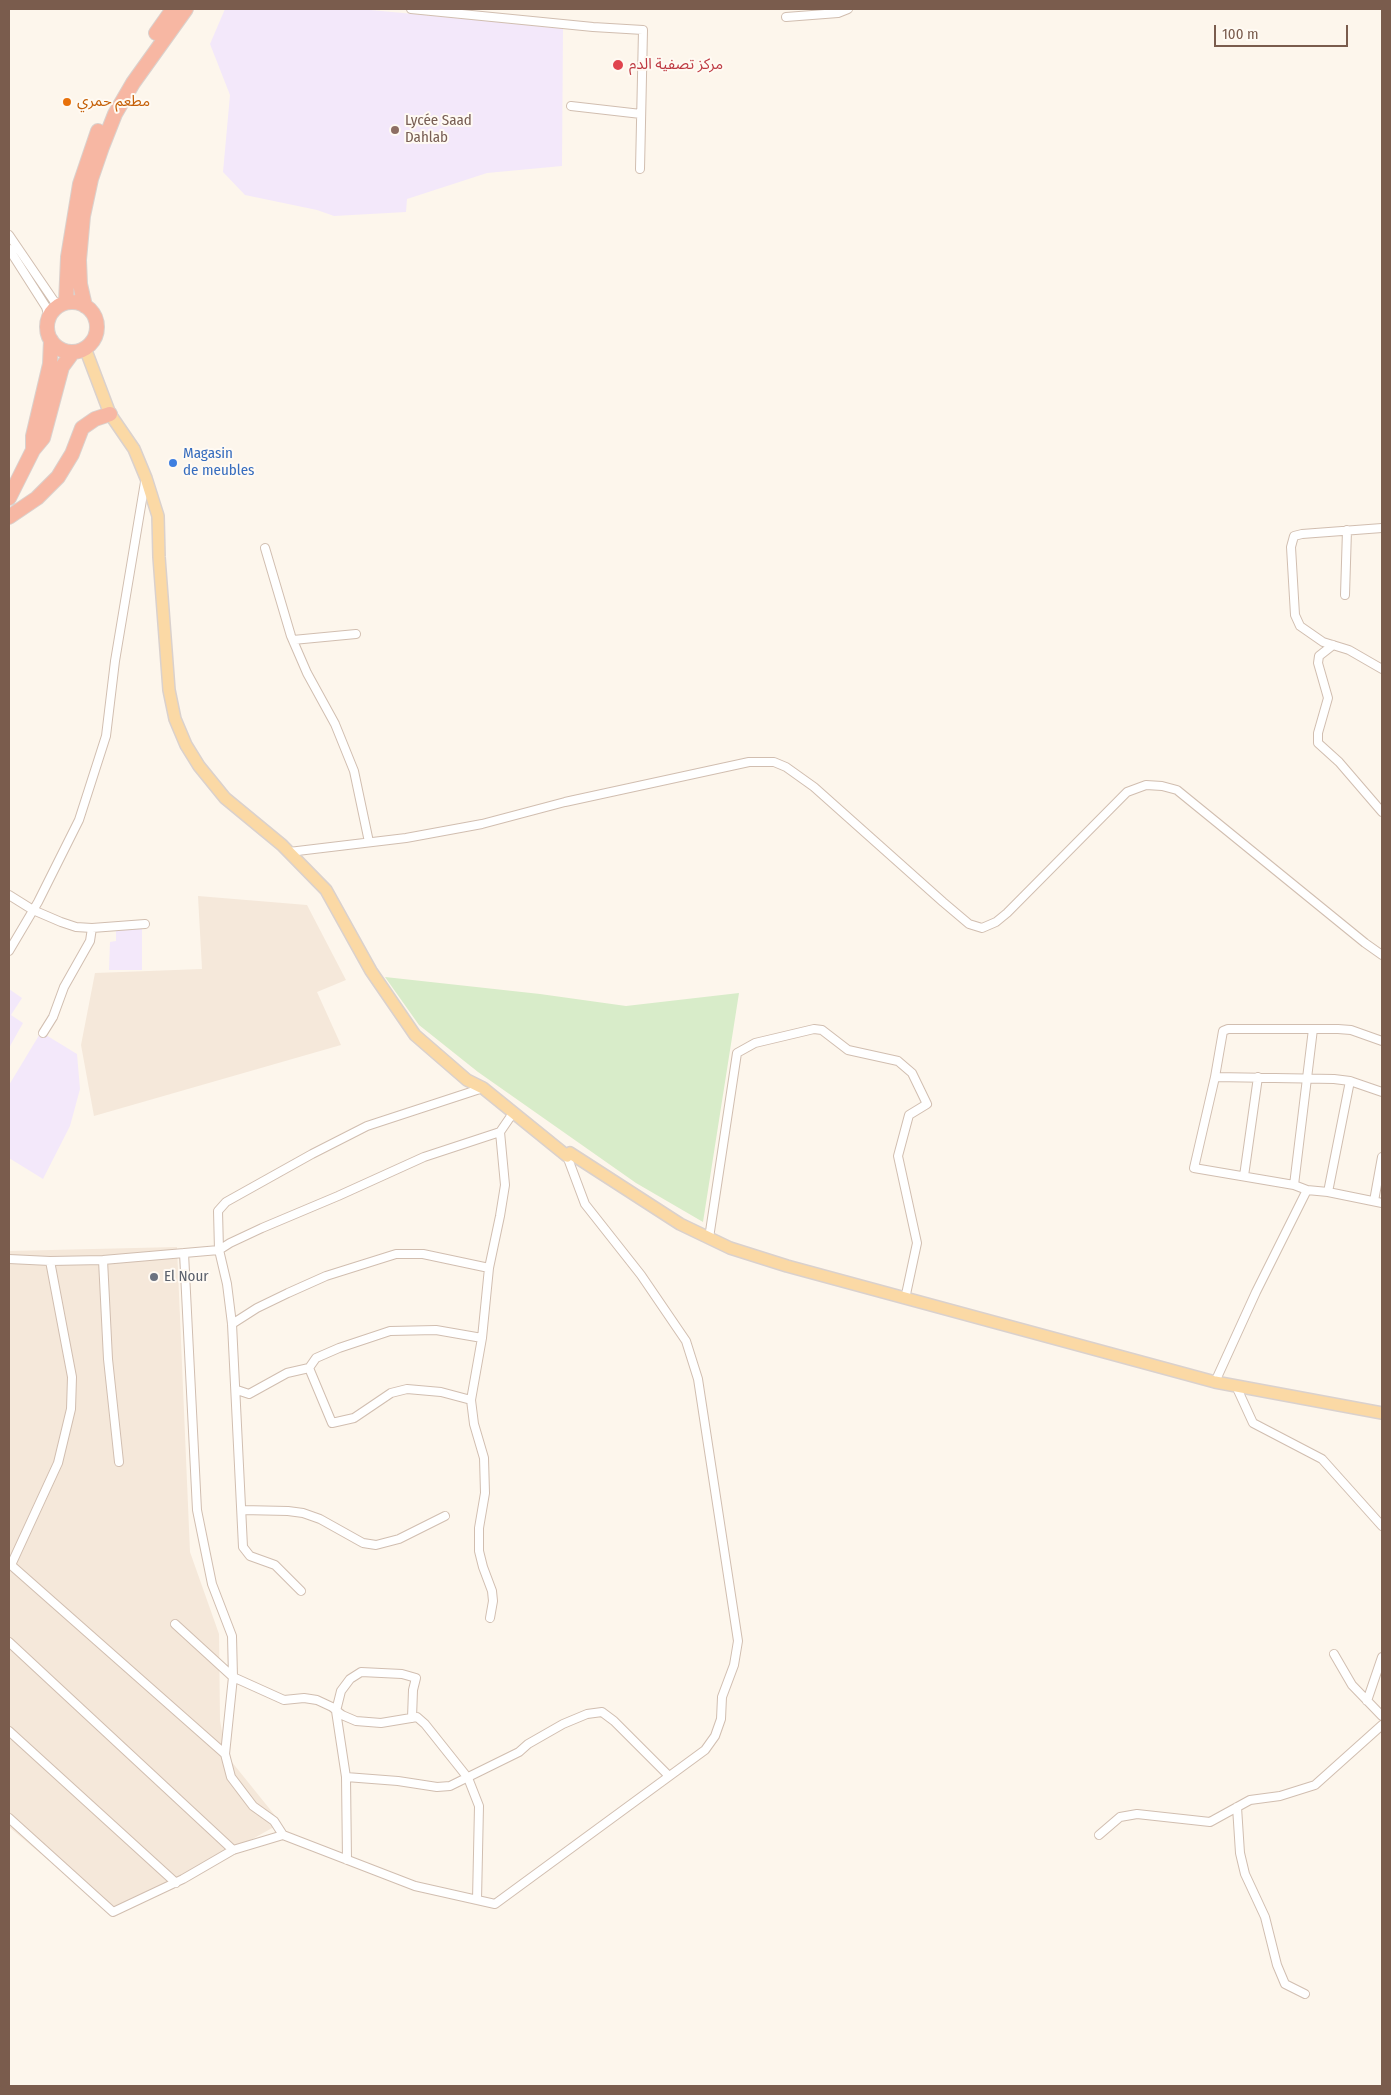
<!DOCTYPE html>
<html>
<head>
<meta charset="utf-8">
<style>
  body { margin:0 }
  #map { position:relative; width:1391px; height:2095px; overflow:hidden; background:#fdf6ec; font-family:"Fira Sans Condensed",sans-serif }
  canvas { display:block }
  .frame { position:absolute; inset:0; border:10px solid #7a5c4d; pointer-events:none }
  .scale { position:absolute; left:1214px; top:25px; width:134px; height:22px; box-sizing:border-box; border:2px solid #7a5c4d; border-top:0; padding-left:6px; font-size:15px; line-height:18px; white-space:nowrap; color:#7a5c4d; -webkit-text-stroke:4px #fffaf3; paint-order:stroke }
</style>
</head>
<body>
<div id="map">
<canvas width="1391" height="2095"></canvas>
<div class="frame"></div>
<div class="scale">100 m</div>
</div>
<script>
const ctx = document.querySelector('canvas').getContext('2d');
ctx.lineJoin = 'round';
function fill(path, color) {
  ctx.fillStyle = color;
  ctx.fill(path, 'evenodd');
}
function poly(rows) {
  const path = new Path2D();
  for (const r of rows) {
    if (r.length === 3) {
      path.moveTo(r[0] + r[2], r[1]);
      path.arc(r[0], r[1], r[2], 0, 2 * Math.PI);
      continue;
    }
    path.moveTo(r[0], r[1]);
    for (let i = 2; i < r.length; i += 2) path.lineTo(r[i], r[i + 1]);
  }
  return path;
}
function stroke(path, color, width, dash) {
  ctx.strokeStyle = color;
  ctx.lineWidth = width;
  ctx.lineCap = dash ? 'butt' : 'round';
  ctx.setLineDash(dash || []);
  ctx.stroke(path);
}
function label(font, color, halo, rows, align = 'center') {
  ctx.font = font + ' "Fira Sans Condensed","Noto Sans Arabic",sans-serif';
  ctx.lineWidth = 4;
  ctx.setLineDash([]);
  ctx.textBaseline = 'middle';
  ctx.strokeStyle = halo;
  ctx.fillStyle = color;
  for (const [text, x, y, turn = 0] of rows) {
    ctx.save();
    ctx.translate(x, y);
    ctx.rotate((+turn || 0) * Math.PI / 180);
    ctx.textAlign = isNaN(turn) ? turn : align;
    if (halo) ctx.strokeText(text, 0, 0);
    ctx.fillText(text, 0, 0);
    ctx.restore();
  }
}
fill(poly([
  [198,896,307,905,346,980,317,992,341,1045,94,1116,81,1045,95,973,202,969],
  [177,1247,190,1552,219,1634,220,1721,227,1756,281,1823,115,1916,9,1827,9,1251]
]), '#f5e8da');
fill(poly([
  [225,9,360,9,563,28,562,166,487,173,407,199,406,212,334,216,317,210,245,195,223,172,230,95,210,44],
  [116,928,142,928,142,970,109,970,110,942,116,941],
  [9,989,22,998,11,1015,23,1023,9,1048],
  [41,1032,77,1054,80,1089,70,1126,43,1179,9,1158,9,1085]
]), '#f3e8fa');
fill(poly([
  [385,977,540,994,626,1006,739,993,703,1222,636,1183,478,1072,419,1025]
]), '#d8ecc9');
const street = poly([
  [411,9,593,27,643,30,640,169],
  [786,17,838,13,848,9],
  [571,106,641,114],
  [9,235,54,301,61,304],
  [9,249,46,307,49,317],
  [1382,528,1302,534,1294,536,1291,547,1295,615,1300,626,1323,642,1349,650,1382,669],
  [265,548,291,636,307,673,335,724,354,771,369,842],
  [1345,595,1347,530],
  [293,640,356,634],
  [1333,645,1319,656,1318,663,1328,698,1318,733,1318,743,1339,762,1382,812],
  [289,852,406,838,482,824,565,802,749,762,774,762,786,767,814,787,943,902,969,924,982,928,996,922,1007,913,1127,792,1146,785,1162,786,1177,790,1365,943,1382,955],
  [9,895,33,910,61,922,76,927,92,928,90,941,64,987,53,1017,43,1033],
  [92,928,145,924],
  [9,951,38,902,79,820,106,736,115,661,145,482],
  [1382,1041,1351,1030,1338,1029,1228,1029,1223,1031,1215,1077,1194,1168,1294,1185,1307,1190,1328,1192,1382,1203],
  [1215,1077,1334,1079,1350,1081,1382,1092],
  [1244,1176,1258,1077],
  [1294,1185,1313,1029],
  [1328,1192,1350,1081],
  [1374,1201,1382,1157],
  [709,1238,737,1053,755,1043,814,1029,822,1030,848,1050,898,1061,912,1073,927,1104,909,1115,898,1156,917,1243,905,1299],
  [184,1253,197,1510,212,1584,232,1636,233,1677,225,1754],
  [9,1259,50,1261,72,1377,71,1409,58,1463,11,1565,225,1754,231,1777,253,1806,274,1821,283,1835,233,1850,183,1879,113,1912,9,1818],
  [103,1260,108,1359,119,1462],
  [50,1261,103,1260,219,1250,230,1243,262,1228,338,1196,424,1157,500,1132,513,1113],
  [232,1324,257,1308,288,1293,326,1276,396,1254,423,1254,489,1268,500,1216,505,1185,500,1132],
  [309,1368,332,1423,354,1418,391,1393,407,1389,441,1392,471,1400,482,1338,489,1268],
  [1215,1382,1256,1292,1307,1190],
  [1236,1386,1253,1423,1322,1459,1382,1526],
  [237,1390,249,1394,287,1373,309,1368,316,1358,339,1348,390,1331,436,1330,482,1338],
  [471,1400,474,1424,484,1458,485,1493,479,1528,479,1551,483,1567,492,1591,493,1601,490,1618],
  [242,1510,288,1511,303,1513,320,1519,363,1543,376,1545,399,1539,445,1516],
  [301,1591,275,1565,250,1556,243,1547,232,1324,227,1284,219,1250,218,1211,226,1202,312,1154,367,1126,483,1088],
  [175,1624,233,1677,284,1700,304,1698,317,1700,332,1707,342,1715,356,1721,381,1723,417,1717,425,1724,468,1778,479,1806,477,1900],
  [9,1642,233,1850],
  [1334,1654,1352,1685,1382,1716],
  [1367,1701,1382,1657],
  [9,1731,176,1883],
  [346,1777,398,1781,437,1787,450,1786,519,1752,528,1744,563,1724,587,1714,602,1712,614,1721,669,1776],
  [1237,1807,1240,1853,1245,1874,1265,1917,1277,1965,1285,1984,1305,1994],
  [283,1835,415,1886,495,1904,705,1750,715,1736,721,1719,722,1697,734,1665,738,1641,698,1379,686,1341,641,1275,585,1204,567,1156],
  [1099,1835,1120,1817,1137,1814,1210,1822,1250,1800,1280,1796,1315,1785,1382,1725],
  [347,1860,346,1777,336,1711,341,1691,350,1679,361,1672,402,1674,416,1678,413,1690,412,1718]
]);
const primary = poly([
  [85,348,110,414,134,449,146,478,158,516,159,557,169,690,175,719,186,745,199,766,225,798,282,845,326,890,371,971,415,1035,467,1080,483,1088,567,1156,570,1153,680,1224,730,1248,787,1266,1215,1382,1382,1413]
]);
const highway = poly([
  [156,33,173,9],
  [66,302,68,257,80,184,98,131],
  [72,327,25],
  [85,306,80,284,79,260,83,216,91,179,102,147,115,114,133,83,186,9],
  [33,450,33,436,50,364,51,340],
  [9,498,33,450,43,438,62,367,73,352],
  [9,517,37,498,58,477,72,454,82,428,95,419,110,414]
]);
stroke(street, '#d1beb0', 10);
stroke(primary, '#dad1cd', 14);
stroke(highway, '#dad1cd', 16);
stroke(street, '#fff', 8);
stroke(primary, '#fbd9a5', 11);
stroke(highway, '#f7b7a3', 14);
for (const [x, y, r, color] of [
  [618,65,6,"#e0444e"],
  [67,102,5,"#e8710a"],
  [395,130,5,"#8d6e63"],
  [173,463,5,"#3f7fe0"],
  [154,1277,5,"#6b7280"]
]) {
  const dot = new Path2D();
  dot.arc(x, y, r, 0, 2 * Math.PI);
  ctx.fillStyle = color;
  ctx.fill(dot);
  stroke(dot, '#fffaf3', 2);
}
label('15px', '#be3a42', '#fffaf3', [
  ["مركز تصفية الدم",629,65]
], 'left');
label('15px', '#c56008', '#fffaf3', [
  ["مطعم حمري",77,102]
], 'left');
label('15px', '#785e54', '#fffaf3', [
  ["Lycée Saad",405,121],
  ["Dahlab",405,138]
], 'left');
label('15px', '#366cbe', '#fffaf3', [
  ["Magasin",183,454],
  ["de meubles",183,471]
], 'left');
label('15px', '#5b616d', '#fffaf3', [
  ["El Nour",164,1277]
], 'left');
</script>
</body>
</html>
